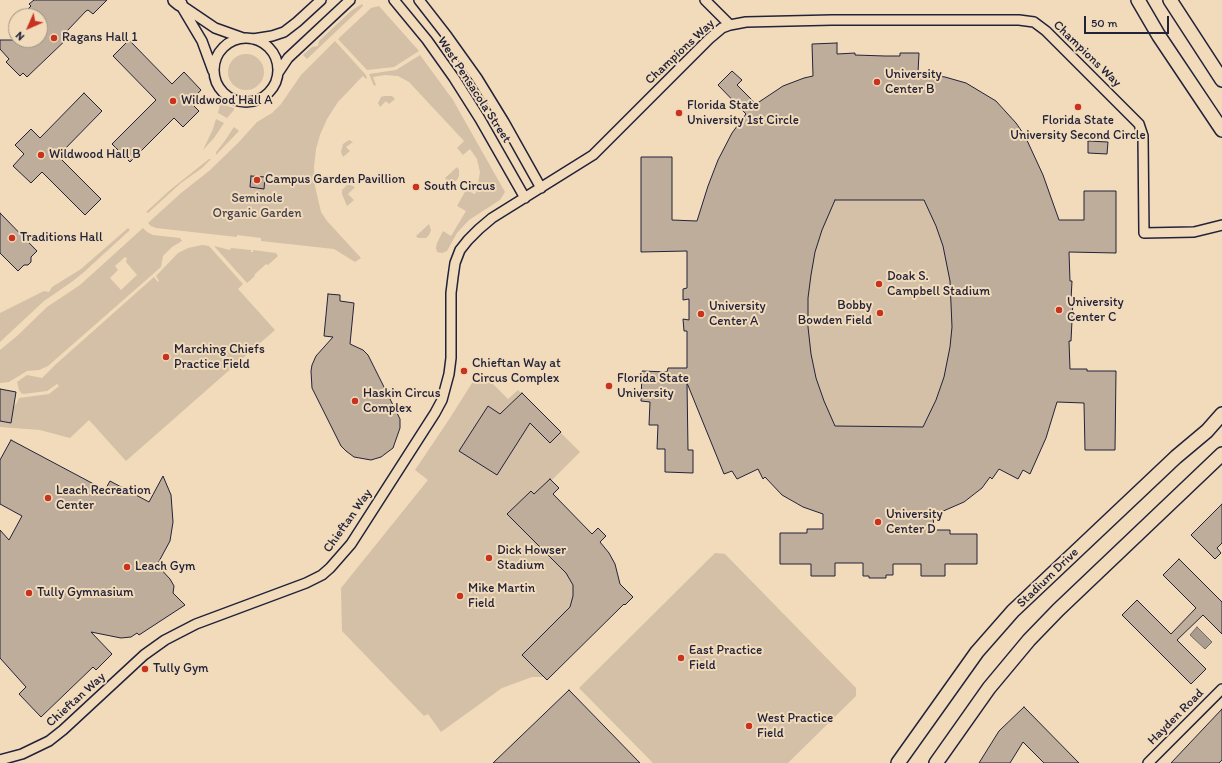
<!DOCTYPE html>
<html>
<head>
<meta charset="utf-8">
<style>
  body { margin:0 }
  #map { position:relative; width:1222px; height:763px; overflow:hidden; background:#f1dbba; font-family:Itim,sans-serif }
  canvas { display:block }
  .north { position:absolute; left:8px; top:8px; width:40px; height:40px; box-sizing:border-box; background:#f1dbba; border:1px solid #9e9187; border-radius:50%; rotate:225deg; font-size:11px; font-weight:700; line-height:16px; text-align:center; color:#22223b }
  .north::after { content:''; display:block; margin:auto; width:14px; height:18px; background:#c8321e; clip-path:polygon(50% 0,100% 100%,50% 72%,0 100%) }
  .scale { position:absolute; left:1084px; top:16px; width:85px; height:18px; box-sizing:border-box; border:2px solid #22223b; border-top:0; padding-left:5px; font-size:12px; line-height:14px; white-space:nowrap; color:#22223b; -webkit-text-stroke:3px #f1dbba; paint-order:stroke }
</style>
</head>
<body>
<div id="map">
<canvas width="1222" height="763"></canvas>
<div class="north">N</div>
<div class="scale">50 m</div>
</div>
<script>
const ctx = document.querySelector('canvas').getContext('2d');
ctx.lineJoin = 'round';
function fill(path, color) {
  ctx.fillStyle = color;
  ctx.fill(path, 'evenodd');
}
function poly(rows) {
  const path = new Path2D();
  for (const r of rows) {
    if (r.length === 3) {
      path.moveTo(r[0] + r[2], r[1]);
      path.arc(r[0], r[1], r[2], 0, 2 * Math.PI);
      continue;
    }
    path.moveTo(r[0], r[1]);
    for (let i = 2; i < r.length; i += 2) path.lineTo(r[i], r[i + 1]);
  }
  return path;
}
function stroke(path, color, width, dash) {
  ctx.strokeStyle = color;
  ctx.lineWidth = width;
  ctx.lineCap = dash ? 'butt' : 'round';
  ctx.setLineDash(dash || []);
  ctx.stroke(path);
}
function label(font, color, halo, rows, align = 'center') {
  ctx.font = font + ' Itim,sans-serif';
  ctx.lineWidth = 4;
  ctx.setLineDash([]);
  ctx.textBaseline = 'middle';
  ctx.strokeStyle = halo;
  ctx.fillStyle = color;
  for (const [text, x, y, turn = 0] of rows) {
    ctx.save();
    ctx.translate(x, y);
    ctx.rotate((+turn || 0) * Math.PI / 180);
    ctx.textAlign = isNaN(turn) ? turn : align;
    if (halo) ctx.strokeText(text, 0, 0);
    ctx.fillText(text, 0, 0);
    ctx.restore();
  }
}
fill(poly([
  [362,4,363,6,307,59,303,55,312,47,318,46,319,41,352,10],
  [379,6,419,51,394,67,367,70,338,39,371,8],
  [335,41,366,75,367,78,366,79,363,76,359,80,338,102,327,119,320,135,316,149,314,167,315,186,321,212,327,221,361,258,355,262,334,249,261,241,261,238,237,235,237,237,156,228,151,226,148,223,181,193,209,171,238,143,257,122,272,113,281,104,301,75],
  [246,72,18],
  [420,55,453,100,505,192,500,200,469,220,457,233,447,251,442,253,437,252,436,248,437,243,443,231,451,236,466,211,457,206,466,190,475,194,477,190,480,172,477,159,470,149,463,155,457,148,464,141,409,82,398,76,385,75,373,77,376,85,374,86,369,74,396,70],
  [384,96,392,96,395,99,389,104,386,101,380,107,378,103,381,97],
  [921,97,1010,474,999,469,992,479,963,458,792,457,763,479,758,469,713,325],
  [221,104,234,108,234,110,227,118,218,113,220,105],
  [216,119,224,123,214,138,203,150,213,129],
  [234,127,239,131,216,155,216,152,224,142],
  [349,140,353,142,346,147,350,151,343,157,341,152,343,144],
  [209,159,211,159,202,168,181,183,148,213,146,212,170,190],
  [457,167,459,170,459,176,457,180,453,182,447,181,445,178],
  [347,185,350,185,355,187,348,194,354,200,347,206,342,194,342,190],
  [429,224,431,230,429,235,426,238,418,238,416,236],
  [128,228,130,230,84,272,73,281,44,301,0,342,0,313,44,291,49,292,52,287,81,269],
  [143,228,147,232,153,235,180,238,182,241,172,247,163,256,161,267,48,366,39,370,27,371,9,382,0,383,0,350,17,336,47,307,80,285],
  [125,257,127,258,126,262,137,275,121,290,110,278,118,270,115,266],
  [202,245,209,246,243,284,238,289,275,330,126,461,89,420,70,438,40,430,0,427,0,421,16,404,19,398,49,394,59,386,57,384,47,391,23,394,21,393,19,390,17,382,27,375,42,378,55,365,154,277,158,282,159,281,156,276,178,253,188,248],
  [214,246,230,250,231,248,251,250,251,252,253,252,253,250,276,253,278,256,268,265,266,264,254,275,255,276,247,283],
  [489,380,508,399,518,390,580,452,546,486,609,553,615,564,624,604,546,679,544,677,532,677,502,688,441,732,428,714,424,716,342,631,341,588,428,480,415,470,450,418,472,383],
  [715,553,725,554,856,688,856,696,788,763,653,763,579,688]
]), '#d3c0a7');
const water = poly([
  [1197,627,1212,642,1205,649,1190,635,1197,627]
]);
fill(water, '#aa9c8f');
stroke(water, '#746b6d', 1);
const building = poly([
  [34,0,107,0,93,14,88,10,86,11,67,31,71,35,27,77,23,73,20,76,6,62,9,59,0,49,0,40,40,40,40,16,33,16,27,10,31,6,29,4,34,0],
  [129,40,172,84,184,72,201,90,190,102,199,111,183,127,174,118,130,162,112,144,156,100,113,56,129,40],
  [837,43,837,54,855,53,855,55,885,56,900,56,900,53,919,53,918,73,945,77,966,83,996,101,1016,123,1025,136,1043,175,1059,220,1084,220,1084,191,1116,191,1116,253,1069,252,1070,281,1072,281,1071,300,1073,300,1071,341,1069,341,1070,369,1087,369,1087,371,1116,371,1115,450,1085,450,1084,403,1057,402,1046,438,1030,474,1023,470,1018,479,999,469,992,479,990,477,982,488,964,502,941,512,933,513,934,530,950,530,950,534,977,534,977,564,945,564,945,576,921,576,921,564,893,564,893,575,886,575,886,578,869,578,869,576,863,576,863,563,835,563,835,576,811,576,811,564,780,564,780,533,807,533,807,529,823,529,823,514,803,507,782,495,765,477,763,479,758,469,737,479,732,471,724,474,687,383,688,450,693,450,693,473,665,472,665,449,657,449,658,425,649,425,650,402,641,401,642,371,667,372,668,368,687,368,687,331,684,331,683,319,689,320,689,299,683,300,683,289,687,288,687,251,641,252,641,157,672,157,672,220,697,221,708,186,718,160,732,133,746,114,718,85,732,71,742,80,737,85,756,104,783,86,804,78,813,76,812,44,837,43],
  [835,200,924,200,936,226,943,246,950,281,952,327,950,347,944,377,936,400,923,427,835,426,824,401,816,378,811,354,808,327,808,298,811,275,815,252,822,230,835,200],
  [84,93,102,111,58,156,101,199,85,215,42,172,31,183,13,166,24,154,15,145,31,129,40,138,84,93],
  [1088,141,1108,142,1107,154,1088,153,1088,141],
  [251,176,265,177,264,189,250,187,251,176],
  [0,213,37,251,31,257,31,262,28,265,24,265,18,271,0,253,0,213],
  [328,294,340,295,340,301,354,303,350,344,363,350,368,355,400,419,400,428,393,448,381,457,371,460,354,457,346,451,341,446,312,388,311,371,312,365,316,356,333,337,324,336,328,294],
  [0,389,16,392,11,423,0,421,0,389],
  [522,393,561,432,550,443,530,423,497,475,459,451,488,406,500,414,522,393],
  [11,440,105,490,110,481,149,502,163,476,171,495,173,522,170,541,157,565,170,579,174,586,173,593,185,605,139,635,137,633,131,637,121,638,91,632,112,654,96,670,93,667,41,717,19,694,26,687,0,658,0,530,9,540,22,516,0,504,0,460,11,440],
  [550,479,559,488,553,494,592,534,598,528,606,536,600,542,609,553,615,564,620,584,633,597,625,605,624,604,547,680,522,655,570,607,573,596,573,585,566,573,507,514,531,491,534,494,550,479],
  [1222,504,1222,543,1217,548,1221,553,1215,559,1191,535,1222,504],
  [1179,559,1222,602,1222,634,1203,615,1177,640,1206,669,1191,684,1122,615,1137,600,1171,634,1196,608,1163,575,1179,559],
  [569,690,640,763,493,763,569,690],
  [1024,707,1079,763,1044,763,1023,742,1010,763,979,763,999,731,1024,707],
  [1222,709,1222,760,1219,763,1171,763,1222,709]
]);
fill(building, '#bead9b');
stroke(building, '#22223b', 1);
const street = poly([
  [394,0,427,40,454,78,480,119,525,198],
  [419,0,447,36,477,78,504,122,541,188],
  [705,0,730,25],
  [180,4,202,41,213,71],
  [184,7,215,28,243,38],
  [246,70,32],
  [253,39,272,36,284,32,297,22,321,0],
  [278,73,288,58,350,0],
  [0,760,22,754,49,741,63,730,144,655,165,640,196,624,306,583,322,575,330,568,351,544,435,413,442,400,449,374,451,358,451,293,453,277,455,263,460,250,468,240,479,229,492,218,593,155,709,39,722,28,730,25,746,22,832,20,1019,20,1034,22,1046,31,1139,124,1143,136,1144,233,1194,232,1222,225],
  [1148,763,1222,689]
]);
const secondary = poly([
  [175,0,180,4],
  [1138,0,1159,36,1222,130],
  [1170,0,1222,80],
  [898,763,977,652,1013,611,1176,457,1207,431,1222,414],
  [936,763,989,688,1029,640,1058,610,1222,454]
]);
stroke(street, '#22223b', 12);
stroke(secondary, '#22223b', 16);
stroke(street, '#f1dbba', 9);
stroke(secondary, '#f1dbba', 13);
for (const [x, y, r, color] of [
  [54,38,4,"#c8321e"],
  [877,82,4,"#c8321e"],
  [173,101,4,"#c8321e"],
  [1078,107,4,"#c8321e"],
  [679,113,4,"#c8321e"],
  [41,155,4,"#c8321e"],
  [257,180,4,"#c8321e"],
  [416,187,4,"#c8321e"],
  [12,238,4,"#c8321e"],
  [879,284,4,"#c8321e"],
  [1059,310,4,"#c8321e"],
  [880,313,4,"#c8321e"],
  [701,314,4,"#c8321e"],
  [166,357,4,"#c8321e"],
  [464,371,4,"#c8321e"],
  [609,386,4,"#c8321e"],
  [355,401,4,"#c8321e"],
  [48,498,4,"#c8321e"],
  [878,522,4,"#c8321e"],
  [489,558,4,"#c8321e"],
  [127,567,4,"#c8321e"],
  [29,593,4,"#c8321e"],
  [460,596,4,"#c8321e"],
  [681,658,4,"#c8321e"],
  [145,669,4,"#c8321e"],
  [749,726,4,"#c8321e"]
]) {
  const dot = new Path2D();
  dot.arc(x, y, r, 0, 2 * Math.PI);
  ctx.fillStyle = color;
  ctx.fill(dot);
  stroke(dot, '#f1dbba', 1.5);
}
label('13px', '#22223b', '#f1dbba', [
  ["Ragans Hall 1",62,38],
  ["University",885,75],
  ["Center B",885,90],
  ["Wildwood Hall A",181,101],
  ["Florida State",687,106],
  ["University 1st Circle",687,121],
  ["Florida State",1078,121,"center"],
  ["University Second Circle",1078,136,"center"],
  ["Wildwood Hall B",49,155],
  ["Campus Garden Pavillion",265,180],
  ["South Circus",424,187],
  ["Traditions Hall",20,238],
  ["Doak S.",887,277],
  ["Campbell Stadium",887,292],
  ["University",1067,303],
  ["Center C",1067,318],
  ["Bobby",872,306,"right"],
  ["Bowden Field",872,321,"right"],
  ["University",709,307],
  ["Center A",709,322],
  ["Marching Chiefs",174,350],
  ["Practice Field",174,365],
  ["Chieftan Way at",472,364],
  ["Circus Complex",472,379],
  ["Florida State",617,379],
  ["University",617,394],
  ["Haskin Circus",363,394],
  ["Complex",363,409],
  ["Leach Recreation",56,491],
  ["Center",56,506],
  ["University",886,515],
  ["Center D",886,530],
  ["Dick Howser",497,551],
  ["Stadium",497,566],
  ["Leach Gym",135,567],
  ["Mike Martin",468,589],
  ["Field",468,604],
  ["Tully Gymnasium",37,593],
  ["East Practice",689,651],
  ["Field",689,666],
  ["Tully Gym",153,669],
  ["West Practice",757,719],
  ["Field",757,734]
], 'left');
label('13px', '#22223b', '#f1dbba', [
  ["Champions Way",680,52,-43],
  ["Champions Way",1087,54,44],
  ["West Pensacola Street",474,90,57],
  ["Chieftan Way",348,521,-55],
  ["Stadium Drive",1048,578,-44],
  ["Chieftan Way",76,700,-42],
  ["Hayden Road",1176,717,-45]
]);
label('13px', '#454251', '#f1dbba', [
  ["Seminole",257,199],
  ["Organic Garden",257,214]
]);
</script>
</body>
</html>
